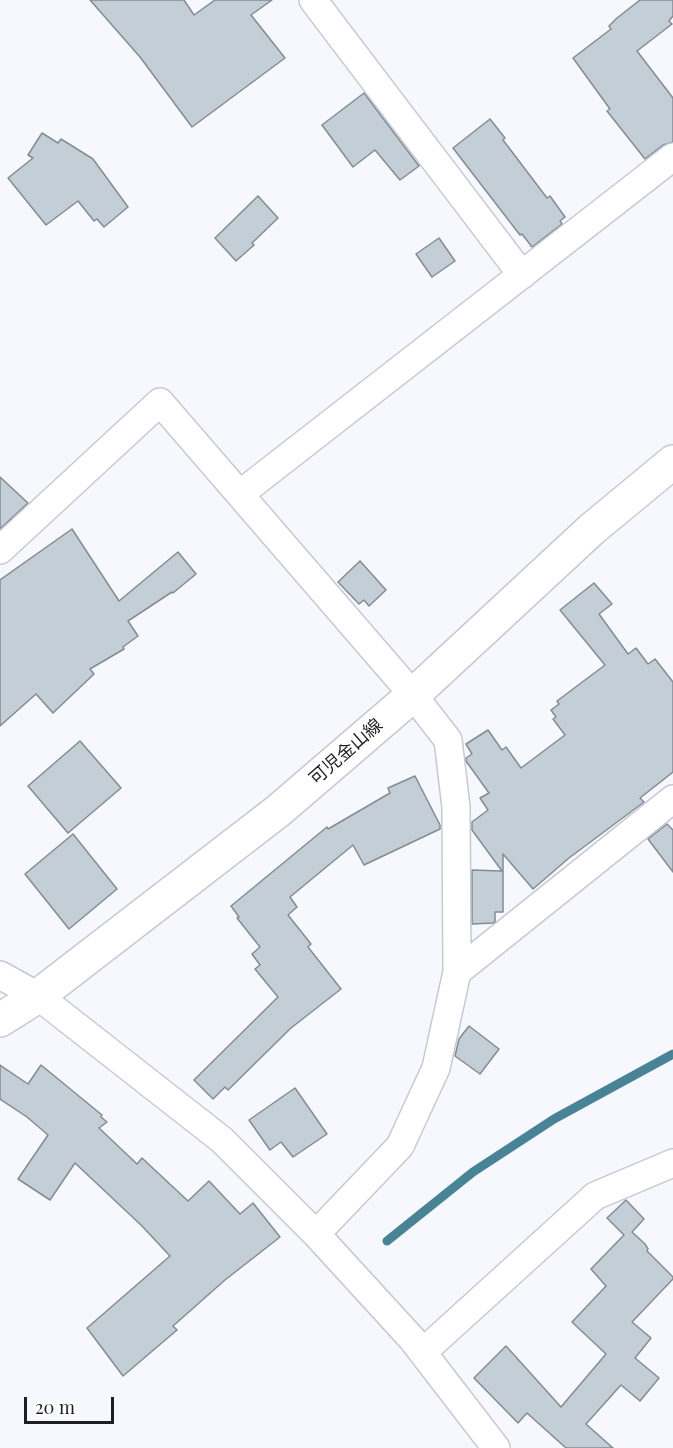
<!DOCTYPE html>
<html>
<head>
<meta charset="utf-8">
<style>
  body { margin:0 }
  #map { position:relative; width:673px; height:1448px; overflow:hidden; background:#f7f8fd; font-family:"Playfair Display",serif }
  canvas { display:block }
  .scale { position:absolute; left:24px; top:1397px; width:90px; height:27px; box-sizing:border-box; border:3px solid #1e1f23; border-top:0; padding-left:8px; font-size:18px; line-height:21px; white-space:nowrap; color:#1e1f23; -webkit-text-stroke:4px #fff; paint-order:stroke }
</style>
</head>
<body>
<div id="map">
<canvas width="673" height="1448"></canvas>
<div class="scale">20 m</div>
</div>
<script>
const ctx = document.querySelector('canvas').getContext('2d');
ctx.lineJoin = 'round';
function poly(rows) {
  const path = new Path2D();
  for (const r of rows) {
    path.moveTo(r[0], r[1]);
    for (let i = 2; i < r.length; i += 2) path.lineTo(r[i], r[i + 1]);
  }
  return path;
}
function stroke(path, color, width, dash) {
  ctx.strokeStyle = color;
  ctx.lineWidth = width;
  ctx.lineCap = dash ? 'butt' : 'round';
  ctx.setLineDash(dash || []);
  ctx.stroke(path);
}
function fill(path, color) {
  ctx.fillStyle = color;
  ctx.fill(path, 'evenodd');
}
function label(font, color, halo, rows, align = 'center') {
  ctx.font = font + ' "Playfair Display","Noto Sans JP",serif';
  ctx.lineWidth = 6;
  ctx.setLineDash([]);
  ctx.textBaseline = 'middle';
  ctx.strokeStyle = halo;
  ctx.fillStyle = color;
  for (const [text, x, y, turn = 0] of rows) {
    ctx.save();
    ctx.translate(x, y);
    ctx.rotate((+turn || 0) * Math.PI / 180);
    ctx.textAlign = isNaN(turn) ? turn : align;
    if (halo) ctx.strokeText(text, 0, 0);
    ctx.fillText(text, 0, 0);
    ctx.restore();
  }
}
stroke(poly([
  [387,1241,473,1172,554,1119,673,1054]
]), '#488496', 9);
const building = poly([
  [90,0,184,0,194,15,215,0,272,0,251,15,285,58,192,127,140,57,90,0],
  [640,0,673,0,673,16,669,21,672,24,637,51,673,98,673,142,663,145,645,159,607,111,610,109,573,58,611,29,609,26,617,18,640,0],
  [364,93,419,166,400,180,375,150,353,167,322,125,364,93],
  [490,119,505,138,503,140,547,198,550,196,565,217,560,221,562,224,532,247,522,234,520,235,453,148,490,119],
  [42,133,58,143,61,139,93,159,128,207,104,227,97,219,94,221,78,201,46,225,8,178,33,158,28,155,42,133],
  [258,196,278,218,252,243,254,245,236,261,215,238,258,196],
  [439,238,455,261,432,277,416,254,439,238],
  [0,477,28,503,0,529,0,477],
  [72,529,119,601,178,552,196,574,173,593,172,592,128,621,138,636,123,647,124,649,90,669,94,674,53,713,36,694,0,726,0,580,72,529],
  [360,561,386,590,369,606,364,600,359,604,338,582,360,561],
  [594,583,612,604,599,614,628,654,636,648,648,664,655,659,673,682,673,772,640,798,644,802,569,858,533,889,503,854,503,912,495,912,495,922,493,923,472,924,472,870,502,871,472,830,472,822,488,810,480,798,489,793,466,761,466,758,472,754,466,744,488,730,502,750,506,747,521,768,565,735,553,719,556,717,551,710,559,704,557,701,605,665,560,610,594,583],
  [80,741,121,788,68,833,28,786,80,741],
  [415,776,440,825,440,829,364,865,353,845,290,897,297,907,288,915,311,944,308,947,341,989,291,1028,228,1090,225,1087,213,1099,194,1080,278,997,255,969,260,965,252,954,260,947,237,918,239,917,231,906,327,827,328,829,390,793,388,788,415,776],
  [667,824,673,830,673,872,648,839,667,824],
  [73,834,117,889,69,929,25,874,73,834],
  [469,1026,499,1049,480,1074,455,1056,459,1039,469,1026],
  [0,1065,28,1084,41,1065,102,1115,101,1117,107,1122,99,1128,137,1164,142,1158,188,1201,209,1181,240,1214,253,1203,280,1237,225,1280,173,1326,177,1330,123,1376,87,1328,170,1256,142,1226,75,1163,50,1200,18,1179,48,1135,27,1117,0,1099,0,1065],
  [295,1088,327,1134,293,1157,281,1142,270,1150,249,1120,295,1088],
  [626,1200,644,1219,632,1232,645,1244,648,1249,647,1251,673,1277,673,1279,632,1322,651,1338,635,1358,659,1378,640,1401,621,1385,586,1424,613,1448,566,1448,527,1413,518,1423,474,1378,506,1346,561,1407,606,1354,572,1322,606,1286,591,1269,624,1235,607,1218,626,1200]
]);
fill(building, '#c4ced6');
stroke(building, '#838c94', 1.5);
const minor = poly([
  [313,0,522,275],
  [240,494,673,157],
  [0,550,160,402,413,695,448,740,456,807,457,972,436,1068,400,1146,316,1234],
  [457,972,673,799],
  [0,975,38,996,222,1140,316,1234,413,1340,496,1448],
  [423,1352,595,1196,673,1163]
]);
const primary = poly([
  [0,1020,38,996,278,811,413,695,592,529,673,462]
]);
stroke(minor, '#c6c9d4', 30);
stroke(primary, '#c6c9d4', 36);
stroke(minor, '#fff', 27);
stroke(primary, '#fff', 33);
label('18px', '#1e1f23', '#fff', [
  ["可児金山線",346,752,-41]
]);
</script>
</body>
</html>
